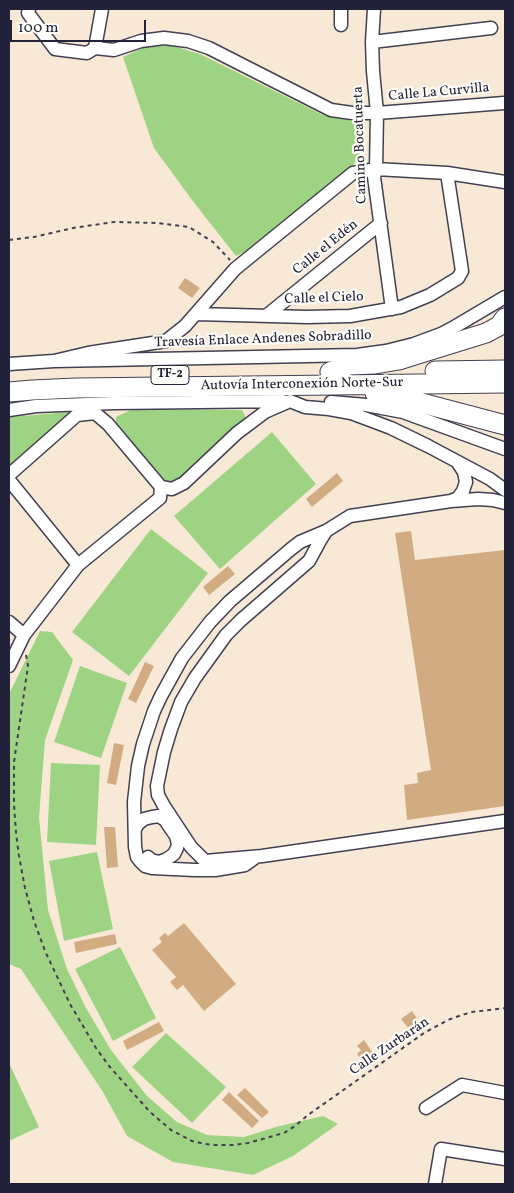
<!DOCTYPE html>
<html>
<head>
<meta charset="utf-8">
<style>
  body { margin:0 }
  #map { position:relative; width:514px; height:1193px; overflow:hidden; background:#f8e9d7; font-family:Vollkorn,serif }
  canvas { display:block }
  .frame { position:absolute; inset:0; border:10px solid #22223b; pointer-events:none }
  .scale { position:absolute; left:10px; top:20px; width:136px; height:22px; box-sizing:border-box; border:2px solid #22223b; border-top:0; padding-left:6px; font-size:15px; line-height:18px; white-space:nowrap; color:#22223b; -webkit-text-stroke:4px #fdfcf7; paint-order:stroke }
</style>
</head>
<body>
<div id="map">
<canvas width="514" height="1193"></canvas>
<div class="frame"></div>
<div class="scale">100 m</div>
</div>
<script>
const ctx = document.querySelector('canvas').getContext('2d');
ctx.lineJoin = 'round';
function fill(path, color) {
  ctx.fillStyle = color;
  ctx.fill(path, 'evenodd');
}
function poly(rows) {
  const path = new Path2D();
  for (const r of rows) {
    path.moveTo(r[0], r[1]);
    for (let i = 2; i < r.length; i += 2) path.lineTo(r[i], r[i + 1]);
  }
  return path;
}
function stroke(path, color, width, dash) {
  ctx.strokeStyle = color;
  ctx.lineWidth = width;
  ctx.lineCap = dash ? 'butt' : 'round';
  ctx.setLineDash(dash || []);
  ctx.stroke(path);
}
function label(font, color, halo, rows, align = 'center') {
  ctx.font = font + ' Vollkorn,serif';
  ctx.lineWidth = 4.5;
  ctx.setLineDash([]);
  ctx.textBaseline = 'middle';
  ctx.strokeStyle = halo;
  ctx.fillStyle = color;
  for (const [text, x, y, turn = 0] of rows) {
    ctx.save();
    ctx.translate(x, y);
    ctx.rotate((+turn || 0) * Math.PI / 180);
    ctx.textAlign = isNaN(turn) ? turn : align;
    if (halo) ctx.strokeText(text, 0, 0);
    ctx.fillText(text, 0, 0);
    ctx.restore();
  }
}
fill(poly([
  [170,45,200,54,323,115,358,122,365,133,360,153,351,169,251,249,236,256,192,200,154,148,123,57,147,46],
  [133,409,242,410,246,418,173,485,165,484,116,425,116,417],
  [71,412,9,467,9,417],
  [272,432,316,484,220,569,174,516],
  [151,529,208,573,129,676,72,632],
  [40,631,52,632,73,660,45,740,39,817,48,910,67,969,86,1008,111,1050,147,1096,177,1122,207,1135,244,1137,276,1127,323,1116,338,1124,293,1156,253,1175,173,1162,127,1136,103,1092,21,969,9,964,9,694],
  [80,666,127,683,101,758,54,742],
  [51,763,100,765,96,845,47,842],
  [97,852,113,929,64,941,49,861],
  [120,947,156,1018,113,1041,75,969],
  [166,1033,226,1087,192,1123,132,1067],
  [9,1063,39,1127,9,1141]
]), '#9fd384');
fill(poly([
  [185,278,200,288,192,298,178,288],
  [337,473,343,481,312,507,306,499],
  [411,531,415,560,505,550,505,806,407,820,404,785,418,783,417,773,431,770,395,533],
  [228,566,235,574,209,595,203,587],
  [145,662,154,666,136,703,128,699],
  [114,743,124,745,116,785,107,783],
  [104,827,115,827,118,867,107,868],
  [184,923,236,984,204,1011,183,985,177,990,170,982,176,977,152,950,162,942,159,938,165,933,168,936],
  [115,934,117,944,76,953,74,942],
  [412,1011,423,1028,414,1035,401,1019],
  [159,1022,164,1031,127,1050,123,1041],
  [364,1040,377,1059,367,1068,357,1054,361,1050,357,1046],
  [245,1088,269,1112,262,1118,237,1095],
  [229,1092,259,1121,252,1128,222,1100]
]), '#d1ac82');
const minor = poly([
  [29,9,28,13,55,49,87,53,95,48],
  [374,9,372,42,373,71,377,113,376,169,374,177,392,309],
  [341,25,341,9],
  [372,42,491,28],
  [95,48,114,50,141,41,164,38,188,41,209,48,331,110,352,113,377,113,504,103],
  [95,48,102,9],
  [197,314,307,317,350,316,401,307,430,295,458,278,462,271,447,173],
  [266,316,381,223],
  [54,361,88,353,166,341,185,326,235,269,353,173,376,169,447,173,505,182],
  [9,364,54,361,357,355,386,351,414,344,441,334,456,326,505,297],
  [331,402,366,405,403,412,505,449],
  [9,410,36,406,114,403,283,401],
  [9,475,77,415,95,413,108,424,161,487,172,489,184,483,237,433,265,412,290,401,305,407,329,409,351,413,391,428,428,446,490,479,505,490],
  [9,480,78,565],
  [451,501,458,498,463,491,466,482,464,472,458,463],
  [326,531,321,539,309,561,241,620,226,635,195,678,181,702,171,729,164,752,157,786,158,795,164,806,191,847,205,861,262,856,505,821],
  [9,622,24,635],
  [9,666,24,635,78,565,160,498,161,487],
  [135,829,138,824,144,819,152,817,159,816,165,820,176,836,178,844,177,848,174,854,167,859,159,862,151,860,148,857],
  [256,857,245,865,215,870,195,870,152,868,145,866,140,861,137,857,135,847,134,802,138,766,143,744,154,711,161,696,182,658,210,622,230,601,291,549,300,542,326,531,350,516,451,501,478,499,493,500,505,503],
  [426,1108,462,1085,505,1093],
  [435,1184,441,1149,505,1159]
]);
const highway = poly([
  [435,371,505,370],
  [330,372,349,365,375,364,399,360,418,354,486,333,499,326,505,318],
  [9,392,32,390,76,388,505,383],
  [375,393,395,396,505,425]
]);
stroke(minor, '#424052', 15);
stroke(highway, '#424052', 21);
stroke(poly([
  [9,240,34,237,73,228,114,222,158,223,189,227,213,242,230,260],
  [26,655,28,666,14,762,14,804,16,833,19,856,25,888,34,921,45,951,70,1004,96,1048,109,1066,150,1112,171,1130,192,1141,205,1144,215,1145,233,1145,248,1143,284,1133,295,1126,308,1115,424,1033,448,1020,459,1016,472,1012,505,1008]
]), '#424052', 2, [4, 4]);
stroke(minor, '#fff', 12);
stroke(highway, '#fff', 19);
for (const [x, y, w] of [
  [170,375,38]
]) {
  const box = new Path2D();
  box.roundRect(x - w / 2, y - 9.5, w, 19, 4);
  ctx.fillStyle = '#fdfcf7';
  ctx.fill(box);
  stroke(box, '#22223b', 1);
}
label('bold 12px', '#22223b', null, [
  ["TF-2",170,375]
]);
label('14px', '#22223b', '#fdfcf7', [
  ["Calle La Curvilla",439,93,-5],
  ["Camino Bocatuerta",361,145,-92],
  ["Calle el Edén",326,248,-39],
  ["Calle el Cielo",324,299,-2],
  ["Travesía Enlace Andenes Sobradillo",263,340,-2],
  ["Autovía Interconexión Norte-Sur",302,385,-1],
  ["Calle Zurbarán",390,1047,-34]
]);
</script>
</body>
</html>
